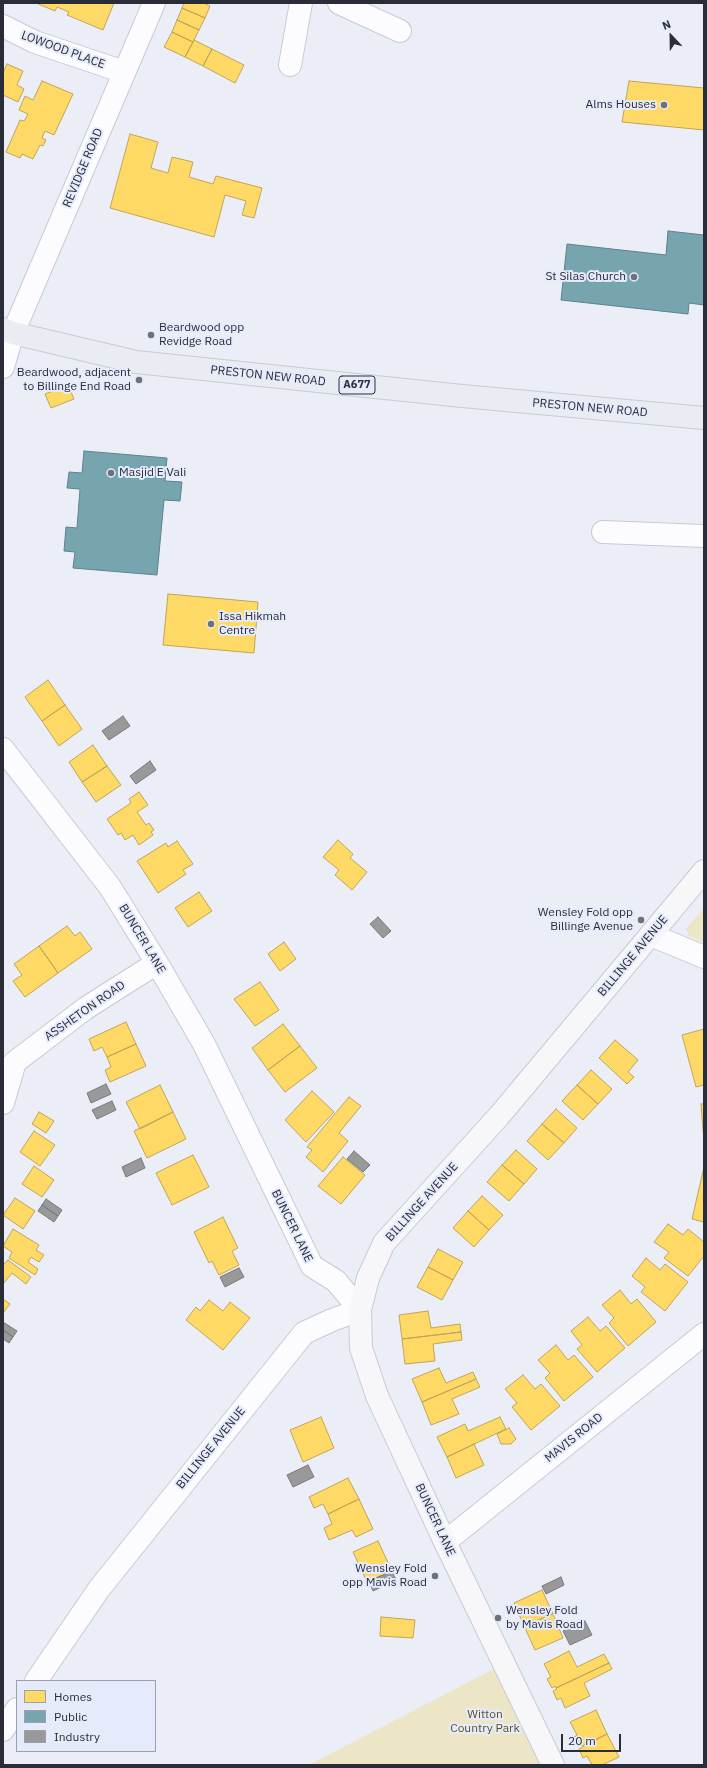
<!DOCTYPE html>
<html>
<head>
<meta charset="utf-8">
<style>
  body { margin:0 }
  #map { position:relative; width:707px; height:1768px; overflow:hidden; background:#ebeef7; font-family:"IBM Plex Sans",sans-serif }
  canvas { display:block }
  .frame { position:absolute; inset:0; border:4px solid #2a2d38; pointer-events:none }
  .legend { position:absolute; left:16px; top:1680px; width:140px; height:72px; box-sizing:border-box; background:#e6ebfc; border:1px solid #9b9fae; margin:0; padding:5px 7px; list-style:none; font-size:12px; color:#2a2d38 }
  .legend li { display:flex; align-items:center; gap:8px; height:20px }
  .legend b { width:20px; border:1px solid #9b9fae }
  .north { position:absolute; left:651px; top:16px; width:40px; height:40px; -webkit-text-stroke:3px #e6ebfc; paint-order:stroke; rotate:338deg; font-size:11px; font-weight:700; line-height:16px; text-align:center; color:#2a2d38 }
  .north::after { content:''; display:block; margin:auto; width:14px; height:18px; background:#2a2d38; clip-path:polygon(50% 0,100% 100%,50% 72%,0 100%) }
  .scale { position:absolute; left:561px; top:1734px; width:60px; height:18px; box-sizing:border-box; border:2px solid #2a2d38; border-top:0; padding-left:5px; font-size:12px; line-height:14px; white-space:nowrap; color:#2a2d38; -webkit-text-stroke:3px #e6ebfc; paint-order:stroke }
</style>
</head>
<body>
<div id="map">
<canvas width="707" height="1768"></canvas>
<div class="frame"></div>
<ul class="legend">
<li><b style="height:11px;background:#ffd966"></b>Homes</li>
<li><b style="height:11px;background:#76a5af"></b>Public</li>
<li><b style="height:11px;background:#999"></b>Industry</li>
</ul>
<div class="north">N</div>
<div class="scale">20 m</div>
</div>
<script>
const ctx = document.querySelector('canvas').getContext('2d');
ctx.lineJoin = 'round';
function fill(path, color) {
  ctx.fillStyle = color;
  ctx.fill(path, 'evenodd');
}
function poly(rows) {
  const path = new Path2D();
  for (const r of rows) {
    path.moveTo(r[0], r[1]);
    for (let i = 2; i < r.length; i += 2) path.lineTo(r[i], r[i + 1]);
  }
  return path;
}
function stroke(path, color, width, dash) {
  ctx.strokeStyle = color;
  ctx.lineWidth = width;
  ctx.lineCap = dash ? 'butt' : 'round';
  ctx.setLineDash(dash || []);
  ctx.stroke(path);
}
function label(font, color, halo, rows, align = 'center') {
  ctx.font = font + ' "IBM Plex Sans",sans-serif';
  ctx.lineWidth = 4;
  ctx.setLineDash([]);
  ctx.textBaseline = 'middle';
  ctx.strokeStyle = halo;
  ctx.fillStyle = color;
  for (const [text, x, y, turn = 0] of rows) {
    ctx.save();
    ctx.translate(x, y);
    ctx.rotate((+turn || 0) * Math.PI / 180);
    ctx.textAlign = isNaN(turn) ? turn : align;
    if (halo) ctx.strokeText(text, 0, 0);
    ctx.fillText(text, 0, 0);
    ctx.restore();
  }
}
fill(poly([
  [704,908,704,943,689,936,686,929],
  [505,1663,553,1765,309,1765]
]), '#ece6c6');
const homes = poly([
  [36,3,114,3,103,30,67,15,69,12,57,7,55,11,36,3],
  [184,3,204,3,210,6,205,18,182,8,184,3],
  [182,8,205,18,199,30,177,20,182,8],
  [177,20,199,30,193,42,172,32,177,20],
  [172,32,193,42,185,57,164,47,172,32],
  [194,40,212,49,203,66,185,57,194,40],
  [212,49,244,65,235,83,203,66,212,49],
  [7,64,23,71,17,85,24,89,18,102,3,95,3,73,7,64],
  [42,81,73,94,54,135,45,131,42,138,46,140,43,146,40,145,33,159,22,154,20,158,6,152,20,120,24,121,28,114,19,110,25,96,33,100,42,81],
  [629,81,704,88,704,130,622,122,629,81],
  [130,134,158,142,151,168,168,173,172,157,193,162,189,177,213,184,216,176,262,188,254,218,242,215,246,201,225,195,214,237,110,208,130,134],
  [68,385,74,399,51,408,45,394,68,385],
  [168,594,258,602,254,653,163,645,168,594],
  [48,680,65,705,42,721,25,697,48,680],
  [65,705,82,729,59,746,42,721,65,705],
  [93,745,107,766,82,782,69,762,93,745],
  [107,766,121,785,96,802,82,782,107,766],
  [139,792,148,805,137,812,146,825,149,823,154,830,151,832,153,835,139,845,133,835,125,840,121,833,118,835,107,819,131,803,129,799,139,792],
  [338,840,353,854,350,858,367,872,352,890,335,875,339,870,323,857,338,840],
  [177,841,193,864,183,870,186,874,158,893,137,861,166,843,168,847,177,841],
  [199,892,212,911,188,927,175,908,199,892],
  [67,926,75,936,80,932,92,949,58,973,39,946,67,926],
  [284,942,296,959,280,971,268,954,284,942],
  [39,946,58,973,25,997,13,981,22,975,14,964,39,946],
  [260,982,279,1010,255,1026,234,999,260,982],
  [126,1022,136,1044,107,1057,102,1047,94,1051,89,1039,126,1022],
  [283,1024,300,1046,268,1070,252,1048,283,1024],
  [704,1029,704,1085,696,1087,682,1035,704,1029],
  [615,1040,638,1060,628,1072,634,1077,627,1084,599,1058,615,1040],
  [136,1044,146,1066,110,1082,105,1070,111,1067,107,1057,136,1044],
  [300,1046,317,1068,285,1092,268,1070,300,1046],
  [591,1070,612,1089,598,1104,577,1085,591,1070],
  [160,1085,173,1112,140,1129,126,1102,160,1085],
  [577,1085,598,1104,583,1120,562,1101,577,1085],
  [312,1091,334,1112,306,1142,285,1120,312,1091],
  [349,1097,361,1106,339,1133,348,1141,323,1172,306,1157,312,1150,307,1147,349,1097],
  [701,1104,704,1104,704,1142,701,1104],
  [556,1109,577,1128,564,1143,542,1124,556,1109],
  [39,1112,54,1121,46,1133,32,1124,39,1112],
  [173,1112,186,1139,147,1158,134,1131,173,1112],
  [542,1124,564,1143,548,1160,527,1141,542,1124],
  [34,1131,55,1145,40,1166,20,1152,34,1131],
  [516,1150,537,1169,524,1184,502,1165,516,1150],
  [193,1155,209,1187,172,1205,156,1173,193,1155],
  [343,1157,365,1175,341,1204,318,1186,343,1157],
  [502,1165,524,1184,509,1201,487,1182,502,1165],
  [34,1166,54,1180,42,1197,22,1184,34,1166],
  [704,1167,704,1222,692,1219,704,1167],
  [482,1196,503,1215,489,1230,468,1211,482,1196],
  [15,1198,35,1211,23,1229,3,1215,15,1198],
  [468,1211,489,1230,474,1247,453,1228,468,1211],
  [223,1217,238,1248,232,1251,239,1265,219,1275,212,1261,209,1263,194,1232,223,1217],
  [668,1224,683,1235,688,1229,704,1242,704,1256,688,1276,664,1258,669,1252,654,1242,668,1224],
  [13,1229,39,1245,36,1250,44,1255,39,1262,31,1257,28,1262,38,1269,35,1275,9,1258,12,1252,3,1246,13,1229],
  [438,1249,463,1262,453,1280,428,1267,438,1249],
  [646,1258,660,1270,665,1264,688,1282,665,1311,641,1292,645,1287,632,1276,646,1258],
  [8,1260,31,1277,26,1284,12,1273,3,1284,3,1265,8,1260],
  [428,1267,453,1280,442,1300,417,1287,428,1267],
  [620,1290,631,1304,637,1299,656,1322,628,1346,609,1323,614,1318,602,1305,620,1290],
  [3,1299,10,1304,3,1313,3,1299],
  [209,1300,223,1311,230,1302,250,1318,223,1350,186,1320,196,1307,200,1311,209,1300],
  [428,1311,431,1328,460,1324,461,1332,402,1339,399,1315,428,1311],
  [588,1317,600,1331,606,1326,625,1348,597,1372,577,1349,582,1345,571,1331,588,1317],
  [461,1332,462,1340,433,1344,435,1361,405,1364,402,1339,461,1332],
  [556,1345,568,1360,574,1355,593,1377,564,1401,545,1378,550,1373,538,1360,556,1345],
  [439,1368,446,1383,473,1372,476,1379,422,1402,412,1379,439,1368],
  [523,1375,535,1389,541,1384,560,1406,531,1430,512,1407,517,1403,505,1389,523,1375],
  [476,1379,480,1387,452,1399,459,1414,431,1425,422,1402,476,1379],
  [321,1417,334,1448,303,1462,290,1430,321,1417],
  [500,1417,506,1429,447,1457,437,1437,465,1424,468,1431,500,1417],
  [509,1428,516,1439,511,1444,501,1444,497,1434,509,1428],
  [474,1444,484,1465,456,1478,447,1457,474,1444],
  [348,1478,359,1499,328,1514,323,1504,314,1508,309,1497,348,1478],
  [359,1499,373,1529,356,1537,352,1530,329,1540,324,1528,332,1524,328,1514,359,1499],
  [378,1541,392,1571,367,1582,353,1552,378,1541],
  [542,1590,553,1614,524,1626,514,1603,542,1590],
  [553,1614,563,1638,535,1650,524,1626,553,1614],
  [381,1617,415,1620,413,1638,380,1636,381,1617],
  [569,1651,577,1667,604,1654,609,1663,556,1688,555,1686,552,1688,547,1679,551,1677,544,1664,569,1651],
  [609,1663,612,1669,584,1683,590,1696,565,1708,561,1698,557,1700,553,1691,557,1689,556,1688,609,1663],
  [596,1710,607,1734,582,1746,581,1744,578,1746,574,1737,577,1735,570,1722,596,1710],
  [607,1734,619,1757,602,1765,592,1765,587,1756,583,1758,579,1749,607,1734]
]);
fill(homes, '#ffd966');
stroke(homes, '#bfa558', 1);
const public = poly([
  [668,231,704,235,704,305,689,303,688,314,561,300,567,244,666,255,668,231],
  [84,451,167,458,165,481,182,482,180,501,164,500,157,575,73,568,75,552,64,551,66,527,77,528,80,489,67,488,69,472,82,473,84,451]
]);
fill(public, '#76a5af');
stroke(public, '#5f818b', 1);
const industry = poly([
  [123,716,130,726,109,740,102,731,123,716],
  [150,761,156,770,136,784,130,776,150,761],
  [378,917,391,931,383,938,370,924,378,917],
  [106,1084,111,1094,91,1103,87,1093,106,1084],
  [112,1101,116,1110,97,1119,92,1110,112,1101],
  [354,1151,370,1165,363,1172,347,1159,354,1151],
  [141,1158,145,1168,126,1177,122,1167,141,1158],
  [46,1199,62,1210,58,1216,42,1205,46,1199],
  [42,1205,58,1216,54,1222,38,1211,42,1205],
  [239,1268,244,1277,225,1287,220,1277,239,1268],
  [3,1322,17,1331,13,1337,3,1330,3,1322],
  [3,1330,13,1337,9,1343,3,1339,3,1330],
  [308,1465,314,1477,293,1487,287,1475,308,1465],
  [392,1571,396,1580,373,1591,369,1581,392,1571],
  [561,1577,564,1585,546,1594,542,1586,561,1577],
  [585,1621,592,1635,570,1645,563,1631,585,1621]
]);
fill(industry, '#999');
stroke(industry, '#78797c', 1);
const street = poly([
  [339,3,400,31],
  [3,26,35,42,124,72],
  [290,65,301,3],
  [3,367,13,333,154,3],
  [603,532,704,536],
  [3,749,110,887,157,963,204,1044,312,1266,336,1281,360,1310,332,1320,304,1333,99,1589,36,1681],
  [651,935,704,957],
  [3,1076,15,1062,86,1008,157,963],
  [3,1103,15,1062],
  [445,1542,704,1334],
  [3,1730,17,1709]
]);
const secondary = poly([
  [553,1765,445,1542,377,1396,361,1348,360,1310,368,1278,384,1243,499,1116,704,871]
]);
const highway = poly([
  [3,329,13,333,136,362,462,396,704,418]
]);
stroke(street, '#c7cad4', 24);
stroke(secondary, '#c7cad4', 24);
stroke(highway, '#c9cbd0', 24);
stroke(street, '#fcfcfe', 22);
stroke(secondary, '#f7f7fa', 22);
stroke(highway, '#eaecf4', 22);
for (const [x, y, r, color] of [
  [664,105,4,"#6e717b"],
  [634,277,4,"#6e717b"],
  [151,335,4,"#6e717b"],
  [139,380,4,"#6e717b"],
  [111,473,4,"#6e717b"],
  [211,624,4,"#6e717b"],
  [641,920,4,"#6e717b"],
  [435,1576,4,"#6e717b"],
  [498,1618,4,"#6e717b"]
]) {
  const dot = new Path2D();
  dot.arc(x, y, r, 0, 2 * Math.PI);
  ctx.fillStyle = color;
  ctx.fill(dot);
  stroke(dot, '#e6ebfc', 1.5);
}
for (const [x, y, w] of [
  [357,385,36]
]) {
  const box = new Path2D();
  box.roundRect(x - w / 2, y - 9, w, 18, 3);
  ctx.fillStyle = '#e6ebfc';
  ctx.fill(box);
  stroke(box, '#2a2d38', 1);
}
label('bold 11px', '#2a2d38', null, [
  ["A677",357,385]
]);
label('12px', '#2a2d38', '#e6ebfc', [
  ["LOWOOD PLACE",63,50,20],
  ["REVIDGE ROAD",83,168,-67],
  ["PRESTON NEW ROAD",268,376,6],
  ["PRESTON NEW ROAD",590,408,5],
  ["BUNCER LANE",142,939,59],
  ["BILLINGE AVENUE",633,956,-50],
  ["ASSHETON ROAD",85,1011,-35],
  ["BILLINGE AVENUE",422,1202,-48],
  ["BUNCER LANE",292,1226,64],
  ["MAVIS ROAD",574,1438,-39],
  ["BILLINGE AVENUE",211,1448,-51],
  ["BUNCER LANE",435,1520,65]
]);
label('12px', '#2a2d38', '#e6ebfc', [
  ["Alms Houses",656,105],
  ["St Silas Church",626,277],
  ["Beardwood opp",159,328,"left"],
  ["Revidge Road",159,342,"left"],
  ["Beardwood, adjacent",131,373],
  ["to Billinge End Road",131,387],
  ["Masjid E Vali",119,473,"left"],
  ["Issa Hikmah",219,617,"left"],
  ["Centre",219,631,"left"],
  ["Wensley Fold opp",633,913],
  ["Billinge Avenue",633,927],
  ["Wensley Fold",427,1569],
  ["opp Mavis Road",427,1583],
  ["Wensley Fold",506,1611,"left"],
  ["by Mavis Road",506,1625,"left"]
], 'right');
label('12px', '#5a5126', '#e6ebfc', [
  ["Witton",485,1715],
  ["Country Park",485,1729]
]);
</script>
</body>
</html>
